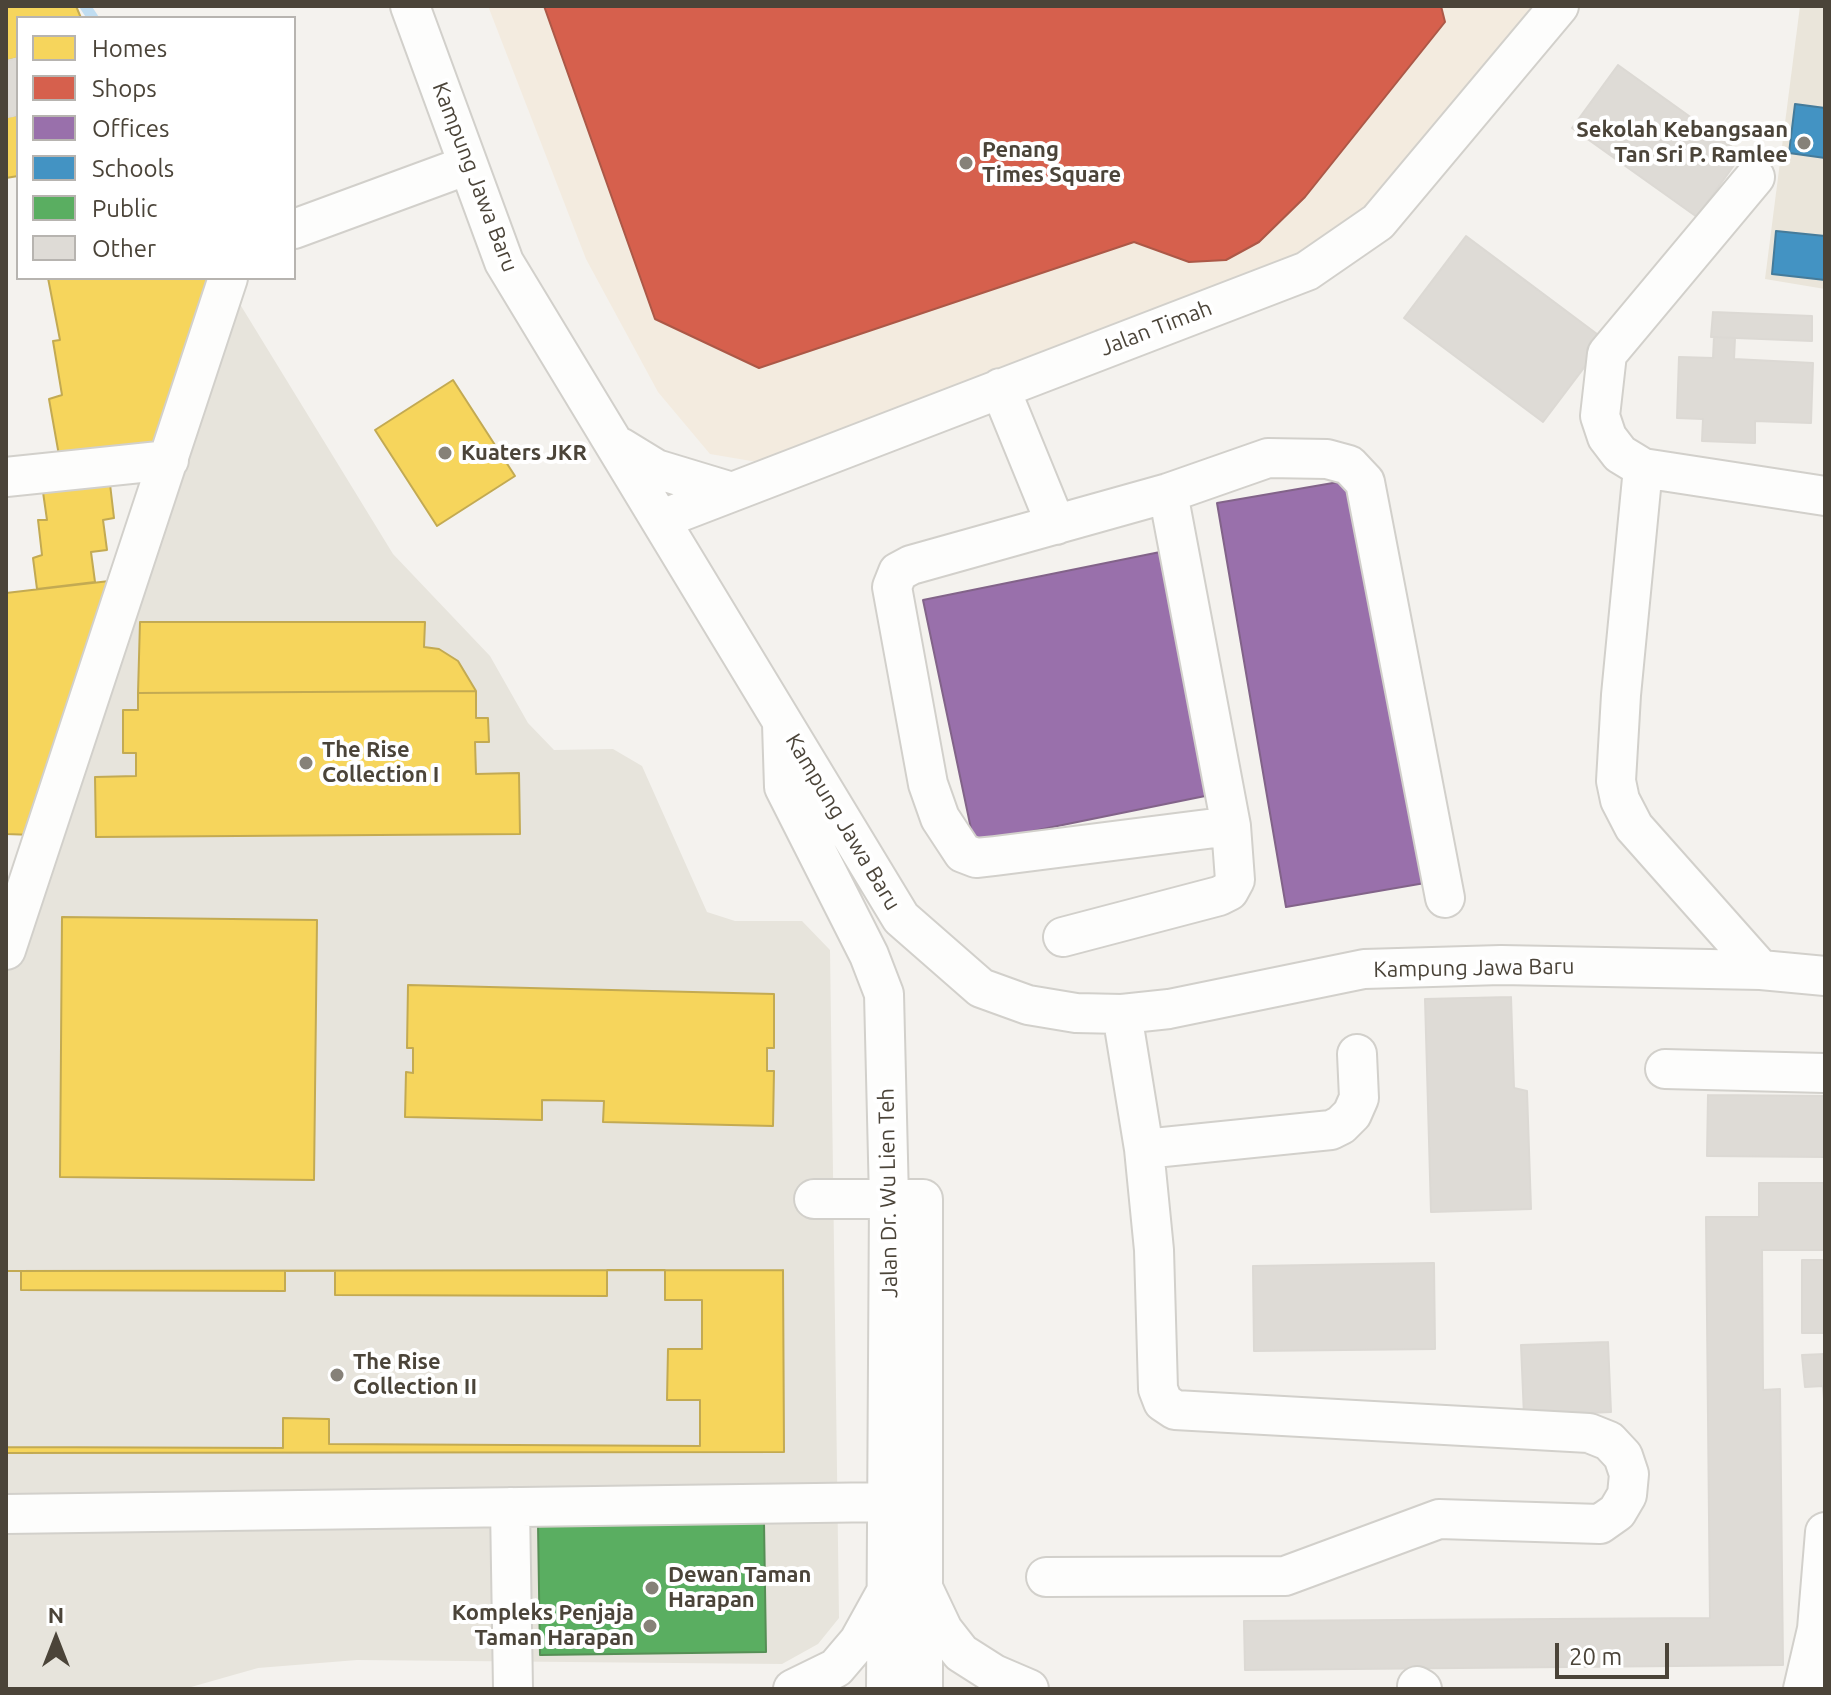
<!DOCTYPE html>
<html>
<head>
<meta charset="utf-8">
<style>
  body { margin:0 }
  #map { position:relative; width:1831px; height:1695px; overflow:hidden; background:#f4f2ee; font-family:Ubuntu,sans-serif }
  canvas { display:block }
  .frame { position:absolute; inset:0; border:8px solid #4b4439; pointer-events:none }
  .legend { position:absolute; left:16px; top:16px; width:280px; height:264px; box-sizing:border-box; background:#fff; border:2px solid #b7b4b0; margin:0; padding:10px 14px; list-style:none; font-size:24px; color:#4b4439 }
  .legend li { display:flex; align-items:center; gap:16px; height:40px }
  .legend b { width:40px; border:2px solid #b7b4b0 }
  .north { position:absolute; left:16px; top:1599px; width:80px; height:80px; -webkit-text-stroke:6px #fff; paint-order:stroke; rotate:0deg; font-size:22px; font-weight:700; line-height:32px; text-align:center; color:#4b4439 }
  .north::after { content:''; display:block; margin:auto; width:28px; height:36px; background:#4b4439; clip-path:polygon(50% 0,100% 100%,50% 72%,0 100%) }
  .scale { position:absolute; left:1555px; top:1643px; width:114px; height:36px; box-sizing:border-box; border:4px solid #4b4439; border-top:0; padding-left:10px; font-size:24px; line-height:28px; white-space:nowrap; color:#4b4439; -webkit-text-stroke:6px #fff; paint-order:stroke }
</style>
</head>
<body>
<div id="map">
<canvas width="1831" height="1695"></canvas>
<div class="frame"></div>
<ul class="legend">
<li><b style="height:22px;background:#f6d55c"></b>Homes</li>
<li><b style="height:22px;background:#d6604d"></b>Shops</li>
<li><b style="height:22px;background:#9970ab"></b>Offices</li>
<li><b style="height:22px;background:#4393c3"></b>Schools</li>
<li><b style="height:22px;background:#5aae61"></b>Public</li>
<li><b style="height:22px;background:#dedbd6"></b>Other</li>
</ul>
<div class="north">N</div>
<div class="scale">20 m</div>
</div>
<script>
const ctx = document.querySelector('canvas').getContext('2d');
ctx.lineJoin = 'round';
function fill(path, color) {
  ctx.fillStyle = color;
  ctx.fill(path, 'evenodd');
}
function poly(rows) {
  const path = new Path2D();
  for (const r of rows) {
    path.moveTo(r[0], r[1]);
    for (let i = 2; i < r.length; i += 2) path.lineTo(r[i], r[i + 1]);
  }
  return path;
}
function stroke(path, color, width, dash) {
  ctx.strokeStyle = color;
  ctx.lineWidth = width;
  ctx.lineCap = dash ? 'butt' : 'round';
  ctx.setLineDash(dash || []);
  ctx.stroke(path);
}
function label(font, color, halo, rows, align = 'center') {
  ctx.font = font + ' Ubuntu,sans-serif';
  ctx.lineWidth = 8;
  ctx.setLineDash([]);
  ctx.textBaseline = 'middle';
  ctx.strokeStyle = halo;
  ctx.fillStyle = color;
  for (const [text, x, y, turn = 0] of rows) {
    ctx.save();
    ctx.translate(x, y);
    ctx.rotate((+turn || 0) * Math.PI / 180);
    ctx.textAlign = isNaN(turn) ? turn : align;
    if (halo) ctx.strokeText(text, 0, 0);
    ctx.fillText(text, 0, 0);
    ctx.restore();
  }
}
fill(poly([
  [227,283,393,554,490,656,528,723,554,750,613,749,642,766,707,912,735,921,802,921,830,950,839,1618,818,1644,782,1664,357,1660,258,1668,184,1689,6,1689,6,950]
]), '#e7e4dc');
fill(poly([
  [488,6,1542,6,1391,193,1268,274,763,463,710,454,658,392,586,259]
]), '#f3ebdf');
fill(poly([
  [1800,6,1825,6,1825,289,1765,279]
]), '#eae5da');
const homes = poly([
  [6,6,76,6,81,18,18,18,18,58,6,61,6,6],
  [18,115,18,176,6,178,6,117,18,115],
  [48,278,218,278,160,449,60,461,49,399,62,395,53,341,60,340,48,278],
  [453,380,515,476,437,526,375,430,453,380],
  [110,484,114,518,103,520,107,550,91,552,95,582,37,589,33,558,42,555,38,520,47,520,43,492,110,484],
  [118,580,33,835,6,834,6,593,118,580],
  [140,622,425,622,424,647,439,649,458,661,476,691,138,693,140,622],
  [476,691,476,718,488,718,489,742,475,742,476,774,519,773,520,834,96,837,95,777,136,776,136,753,123,753,123,710,138,710,138,693,476,691],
  [62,917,317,920,314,1180,60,1177,62,917],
  [408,985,774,994,774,1048,767,1048,767,1071,774,1071,773,1126,603,1122,604,1101,542,1100,542,1120,405,1117,406,1072,413,1073,413,1048,407,1048,408,985],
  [607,1270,665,1270,665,1300,702,1300,702,1349,668,1349,667,1400,700,1400,700,1446,329,1444,329,1419,283,1418,283,1448,6,1447,6,1271,21,1271,21,1290,285,1291,285,1271,335,1271,335,1295,607,1296,607,1270],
  [783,1270,784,1452,6,1453,6,1271,783,1270]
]);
fill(homes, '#f6d55c');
stroke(homes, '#c3aa52', 2);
const shops = poly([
  [544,6,1441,6,1445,22,1305,197,1259,242,1226,260,1189,262,1134,242,759,368,655,319,544,6]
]);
fill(shops, '#d6604d');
stroke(shops, '#ac5847', 2);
const offices = poly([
  [1356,479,1425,883,1286,907,1217,503,1356,479],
  [1165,551,1215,794,974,843,923,600,1165,551]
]);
fill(offices, '#9970ab');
stroke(offices, '#826389', 2);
const schools = poly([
  [1795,104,1825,108,1825,158,1789,153,1795,104],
  [1776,231,1825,236,1825,280,1772,274,1776,231]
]);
fill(schools, '#4393c3');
stroke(schools, '#457b9a', 2);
const public = poly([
  [764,1522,766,1652,540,1655,538,1524,764,1522]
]);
fill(public, '#5aae61');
stroke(public, '#568e55', 2);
stroke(poly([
  [85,6,93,18]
]), '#c0ddf1', 11);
const building = poly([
  [18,58,18,115,8,117,6,61,18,58],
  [1618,65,1742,154,1697,217,1572,128,1618,65],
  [1466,236,1605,340,1543,422,1404,318,1466,236],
  [1713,312,1812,316,1812,341,1711,337,1713,312],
  [1714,337,1735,338,1734,359,1813,363,1811,423,1755,421,1755,443,1702,441,1703,419,1677,418,1679,357,1713,358,1714,337],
  [1511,997,1514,1088,1527,1091,1531,1209,1431,1212,1425,999,1511,997],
  [1708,1095,1825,1096,1825,1157,1707,1156,1708,1095],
  [1759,1183,1825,1183,1825,1250,1762,1250,1763,1390,1780,1389,1783,1665,1245,1670,1244,1621,1710,1618,1706,1217,1759,1217,1759,1183],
  [1802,1260,1825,1260,1825,1333,1802,1333,1802,1260],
  [1434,1263,1435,1349,1254,1351,1253,1266,1434,1263],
  [1608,1342,1611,1412,1524,1416,1521,1345,1608,1342],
  [1825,1354,1825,1412,1823,1386,1805,1387,1802,1355,1825,1354]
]);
fill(building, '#dedbd6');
stroke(building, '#dcd9d4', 2);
const minor = poly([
  [410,6,504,262,901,918,981,988,1028,1005,1076,1013,1122,1014,1169,1009,1364,969,1501,965,1761,970,1825,976],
  [1755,177,1607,354,1600,416,1607,437,1620,454,1643,468,1825,496],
  [294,229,468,165],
  [1000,388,1056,525],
  [620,447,656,469,732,492],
  [1643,468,1621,695,1616,781,1620,800,1634,827,1761,970],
  [6,477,169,460],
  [662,519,1307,271,1378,222,1559,6],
  [782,724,784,787,869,955,884,994,889,1199,886,1689],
  [1231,826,995,856,976,858,963,853,940,818,928,784,892,587,898,572,911,565,1168,493,1268,458,1327,459,1349,465,1365,482,1445,898],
  [1063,937,1219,896,1229,891,1235,880,1231,826,1168,493],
  [6,950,228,278],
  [1665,1069,1825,1073],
  [1144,1149,1331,1130,1341,1125,1352,1114,1359,1098,1357,1054],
  [814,1199,923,1199,923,1689],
  [510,1507,513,1689],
  [6,1514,889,1502],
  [1046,1577,1285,1576,1439,1519,1600,1524,1617,1512,1627,1495,1629,1474,1623,1456,1609,1441,1589,1433,1175,1410,1163,1402,1158,1389,1154,1250,1144,1149,1122,1014],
  [925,1592,943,1630,961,1653,994,1674,1029,1689],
  [1417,1686,1422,1689],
  [793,1689,836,1668,859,1641,885,1594],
  [1803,1689,1817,1629,1825,1532]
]);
stroke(minor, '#d2d0cb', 42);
stroke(minor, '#fdfdfc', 38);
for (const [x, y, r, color] of [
  [1804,143,8,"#868178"],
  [966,163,8,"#868178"],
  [445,453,8,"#868178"],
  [306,763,8,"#868178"],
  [337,1375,8,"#868178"],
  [652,1588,8,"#868178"],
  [650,1626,8,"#868178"]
]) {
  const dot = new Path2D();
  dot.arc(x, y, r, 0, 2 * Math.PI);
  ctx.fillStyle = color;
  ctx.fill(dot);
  stroke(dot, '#fff', 3);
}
label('bold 22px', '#4b4439', '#fff', [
  ["Sekolah Kebangsaan",1788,130,"right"],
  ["Tan Sri P. Ramlee",1788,155,"right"],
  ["Penang",982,150],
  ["Times Square",982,175],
  ["Kuaters JKR",461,453],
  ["The Rise",322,750],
  ["Collection I",322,775],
  ["The Rise",353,1362],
  ["Collection II",353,1387],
  ["Dewan Taman",668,1575],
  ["Harapan",668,1600],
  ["Kompleks Penjaja",634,1613,"right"],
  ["Taman Harapan",634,1638,"right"]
], 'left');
label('22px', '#4b4439', '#fff', [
  ["Kampung Jawa Baru",475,177,69],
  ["Jalan Timah",1156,328,-21],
  ["Kampung Jawa Baru",843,822,59],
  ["Kampung Jawa Baru",1474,968,-1],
  ["Jalan Dr. Wu Lien Teh",888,1193,-91]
]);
</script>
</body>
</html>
